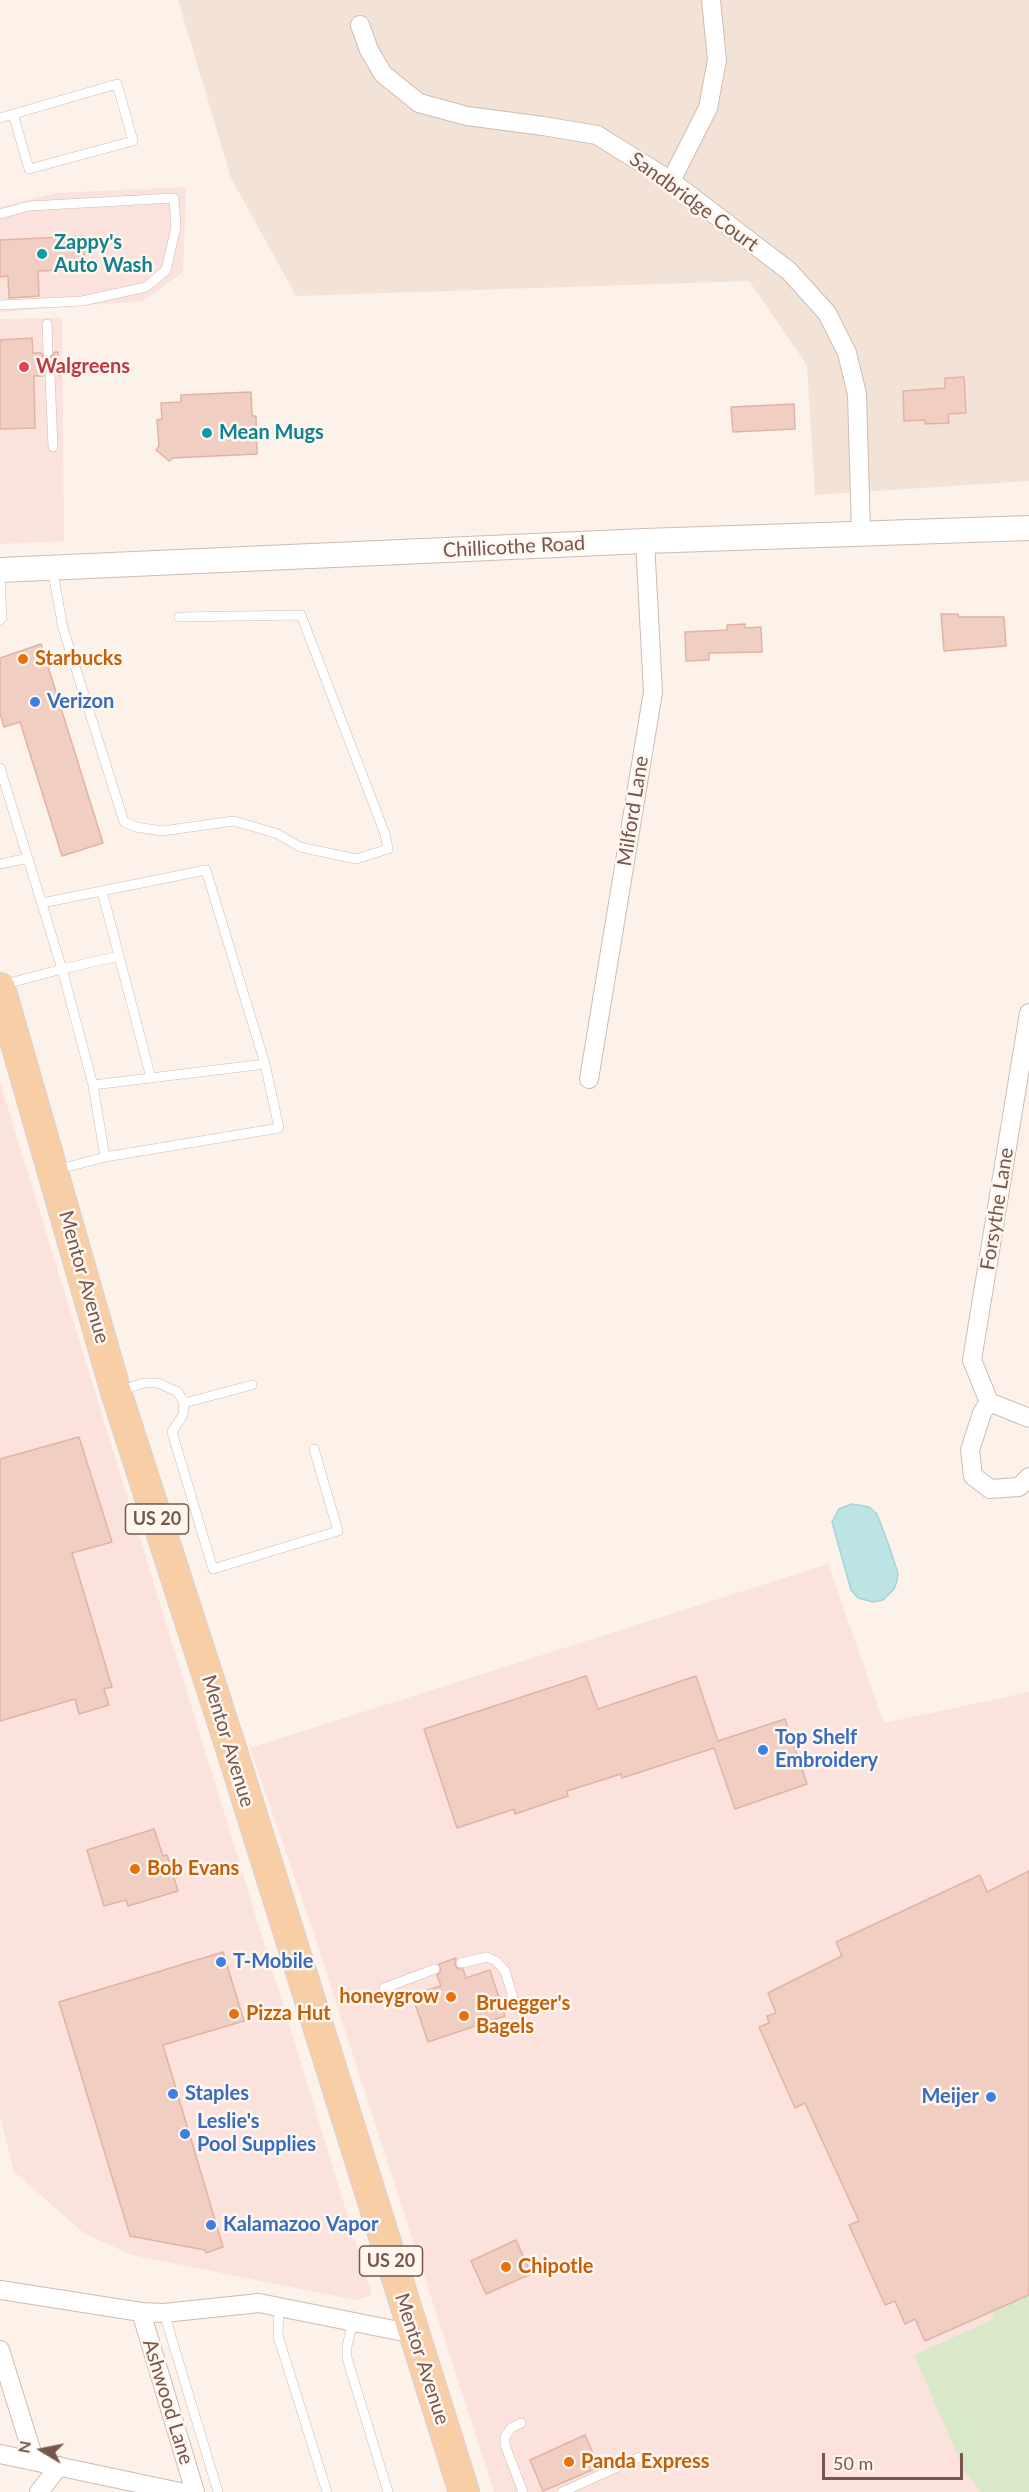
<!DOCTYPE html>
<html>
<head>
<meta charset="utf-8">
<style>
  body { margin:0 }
  #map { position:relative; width:1029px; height:2492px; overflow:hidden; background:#fcf2e9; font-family:Lato,sans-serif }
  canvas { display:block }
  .north { position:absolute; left:12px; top:2420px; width:60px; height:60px; -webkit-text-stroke:4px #fef6ef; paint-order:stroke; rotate:280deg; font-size:16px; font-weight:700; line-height:24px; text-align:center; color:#75574d }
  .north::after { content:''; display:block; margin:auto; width:21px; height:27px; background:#75574d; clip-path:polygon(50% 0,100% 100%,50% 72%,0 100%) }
  .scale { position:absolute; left:822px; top:2453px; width:141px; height:27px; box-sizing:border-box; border:3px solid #75574d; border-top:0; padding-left:8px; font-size:18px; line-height:21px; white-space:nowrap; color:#75574d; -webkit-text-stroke:4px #fef6ef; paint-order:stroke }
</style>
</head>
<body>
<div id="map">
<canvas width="1029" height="2492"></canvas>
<div class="north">N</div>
<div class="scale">50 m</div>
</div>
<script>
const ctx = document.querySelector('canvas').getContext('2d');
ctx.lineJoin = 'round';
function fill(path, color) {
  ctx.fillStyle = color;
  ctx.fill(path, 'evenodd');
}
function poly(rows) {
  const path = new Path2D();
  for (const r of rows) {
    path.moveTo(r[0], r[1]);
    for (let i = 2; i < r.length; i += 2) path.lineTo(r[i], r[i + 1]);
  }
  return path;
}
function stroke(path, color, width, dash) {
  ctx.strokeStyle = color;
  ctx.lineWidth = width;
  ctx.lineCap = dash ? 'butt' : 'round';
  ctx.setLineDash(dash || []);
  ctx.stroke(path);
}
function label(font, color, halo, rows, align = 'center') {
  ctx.font = font + ' Lato,sans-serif';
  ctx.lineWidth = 5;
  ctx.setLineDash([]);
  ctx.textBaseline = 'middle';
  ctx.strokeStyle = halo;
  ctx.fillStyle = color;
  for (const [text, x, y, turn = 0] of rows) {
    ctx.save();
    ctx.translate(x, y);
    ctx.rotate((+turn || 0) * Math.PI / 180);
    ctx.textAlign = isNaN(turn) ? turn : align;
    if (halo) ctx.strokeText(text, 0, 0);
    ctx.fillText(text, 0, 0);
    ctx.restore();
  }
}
fill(poly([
  [178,0,1029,0,1029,481,815,495,807,365,749,281,296,296,231,178]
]), '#f3e3d7');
fill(poly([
  [186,187,183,272,143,301,0,312,0,207,56,193],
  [62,318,64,541,0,544,0,319],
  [0,1082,372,2295,356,2300,132,2255,85,2234,14,2172,0,2116],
  [828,1564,884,1723,1029,1692,1029,2492,494,2492,311,1925,250,1748]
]), '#fbe2dd');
fill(poly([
  [1029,2295,1029,2492,981,2492,965,2472,914,2355,994,2319,991,2313]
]), '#d9e9c7');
const water = poly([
  [852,1504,869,1507,877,1514,889,1546,898,1573,897,1581,894,1589,883,1600,873,1602,858,1598,851,1590,832,1522,839,1509,852,1504]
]);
fill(water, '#bde4e5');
stroke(water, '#a4d4d6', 1.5);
const building = poly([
  [84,236,85,269,38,271,39,296,9,298,8,276,0,277,0,240,84,236],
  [32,338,33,353,41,353,44,358,49,359,55,352,58,352,57,364,60,376,50,369,46,371,43,376,34,376,35,428,0,429,0,340,32,338],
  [964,377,966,413,948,414,949,423,925,424,925,420,904,421,903,391,945,388,945,378,964,377],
  [251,392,252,416,256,416,257,454,173,458,169,461,156,450,159,446,157,420,162,419,161,403,181,402,181,395,251,392],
  [794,404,795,429,733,432,731,407,794,404],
  [941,614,958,614,959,617,1004,617,1006,646,944,651,941,614],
  [745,624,745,628,761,627,762,652,709,653,709,660,686,661,685,632,727,630,727,625,745,624],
  [41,644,103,843,62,856,20,722,4,727,0,713,0,658,41,644],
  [79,1437,112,1542,72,1553,112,1687,104,1689,109,1705,79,1714,75,1699,0,1721,0,1459,79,1437],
  [586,1676,598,1709,696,1676,718,1741,785,1719,807,1784,735,1809,714,1748,622,1778,621,1774,567,1791,568,1796,515,1814,514,1809,457,1828,424,1729,586,1676],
  [154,1829,163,1856,167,1855,178,1891,128,1906,126,1900,104,1906,87,1850,154,1829],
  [1029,1871,1029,2295,925,2341,915,2319,905,2324,895,2301,885,2305,849,2225,859,2221,805,2103,795,2108,759,2027,769,2023,767,2016,776,2013,768,1993,842,1956,836,1942,980,1875,987,1892,1029,1871],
  [223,1952,244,2021,163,2045,223,2247,206,2253,205,2250,130,2236,59,2002,223,1952],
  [456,1958,455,1965,458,1969,463,1969,466,1978,490,1970,505,2016,428,2042,412,1995,441,1986,437,1975,441,1971,439,1964,456,1958],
  [516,2240,531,2274,486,2294,471,2261,516,2240],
  [585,2435,599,2467,543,2491,530,2460,585,2435]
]);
fill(building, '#f0cec1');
stroke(building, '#e2b3a2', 1.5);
const service = poly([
  [0,118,117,84,133,141,29,169,13,114],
  [0,214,29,206,174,198,176,227,166,270,146,287,82,301,0,305],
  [47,324,48,352],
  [50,376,53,447],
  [52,568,63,628,124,822,136,827,162,831,234,821,278,834,300,847,356,859,388,849,385,834,301,615,179,617],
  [0,578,2,618,0,620],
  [0,768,62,969,2,985],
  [0,864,28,858],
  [102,891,151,1078],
  [42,903,206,870,265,1064,93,1085,62,969,119,956],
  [93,1085,105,1157],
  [56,1170,105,1157,279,1128,265,1064],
  [119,1391,144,1383,158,1383,178,1392,184,1403,183,1415,172,1432,213,1569,338,1531,314,1449],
  [184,1403,252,1385],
  [461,1963,487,1957,496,1961,505,1971,515,2004],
  [384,1988,435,1969],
  [279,2307,278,2336,327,2492],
  [164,2313,218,2492],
  [353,2322,347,2346,347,2358,388,2492],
  [521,2423,511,2428,505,2437,505,2445,523,2492],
  [562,2492,640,2457]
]);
const minor = poly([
  [360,25,369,50,383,74,419,103,467,116,543,126,597,135,671,181,789,271,827,313,847,353,857,394,861,533],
  [671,181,708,108,717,60,711,0],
  [589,1079,653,692,645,541],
  [989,1402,972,1360,1029,1013],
  [989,1402,982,1413,970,1450,973,1476,990,1489,1019,1487,1029,1477],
  [989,1402,1029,1418],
  [0,2290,141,2312,164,2313,259,2303,414,2334],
  [141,2312,195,2492],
  [0,2350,34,2459],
  [0,2454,180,2492],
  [39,2492,59,2466]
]);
const tertiary = poly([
  [0,570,645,541,1029,528]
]);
const primary = poly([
  [0,988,116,1392,231,1748,464,2492]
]);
stroke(service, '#cfbbb1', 10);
stroke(minor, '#cfbbb1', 20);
stroke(tertiary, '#cfbbb1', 26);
stroke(primary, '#d8d0cd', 32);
stroke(service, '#fff', 9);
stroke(minor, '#fff', 18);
stroke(tertiary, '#fff', 24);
stroke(primary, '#f7cea5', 30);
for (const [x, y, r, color] of [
  [42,254,6,"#0f9aa8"],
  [24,367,6,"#e0444e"],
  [207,433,6,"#0f9aa8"],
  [23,659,6,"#e8710a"],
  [35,702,6,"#3f7fe0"],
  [763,1750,6,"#3f7fe0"],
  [135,1869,6,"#e8710a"],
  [221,1962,6,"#3f7fe0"],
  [451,1997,6,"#e8710a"],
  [234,2014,6,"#e8710a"],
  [464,2016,6,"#e8710a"],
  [173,2094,6,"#3f7fe0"],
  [991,2097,6,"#3f7fe0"],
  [185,2134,6,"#3f7fe0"],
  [211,2225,6,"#3f7fe0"],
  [506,2267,6,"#e8710a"],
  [569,2462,6,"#e8710a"]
]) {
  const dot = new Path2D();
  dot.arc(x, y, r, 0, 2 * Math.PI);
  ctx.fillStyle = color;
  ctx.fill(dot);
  stroke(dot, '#fef6ef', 2);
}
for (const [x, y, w] of [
  [157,1519,63],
  [391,2261,63]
]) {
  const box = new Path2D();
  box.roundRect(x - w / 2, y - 15, w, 30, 4.5);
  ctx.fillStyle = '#fef6ef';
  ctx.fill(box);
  stroke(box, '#75574d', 1.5);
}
label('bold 18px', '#75574d', null, [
  ["US 20",157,1519],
  ["US 20",391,2261]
]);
label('20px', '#75574d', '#fef6ef', [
  ["Sandbridge Court",694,202,36],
  ["Chillicothe Road",514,547,-3],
  ["Milford Lane",633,811,-81],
  ["Forsythe Lane",997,1209,-81],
  ["Mentor Avenue",84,1277,74],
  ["Mentor Avenue",228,1741,73],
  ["Mentor Avenue",422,2359,72],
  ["Ashwood Lane",168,2402,73]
]);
label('bold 20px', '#0d838f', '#fef6ef', [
  ["Zappy's",54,243],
  ["Auto Wash",54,266],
  ["Mean Mugs",219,433]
], 'left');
label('bold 20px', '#be3a42', '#fef6ef', [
  ["Walgreens",36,367]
], 'left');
label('bold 20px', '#c56008', '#fef6ef', [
  ["Starbucks",35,659],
  ["Bob Evans",147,1869],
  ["honeygrow",439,1997,"right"],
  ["Bruegger's",476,2004],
  ["Bagels",476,2027],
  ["Pizza Hut",246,2014],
  ["Chipotle",518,2267],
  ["Panda Express",581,2462]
], 'left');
label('bold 20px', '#366cbe', '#fef6ef', [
  ["Verizon",47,702],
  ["Top Shelf",775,1738],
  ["Embroidery",775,1761],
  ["T-Mobile",233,1962],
  ["Staples",185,2094],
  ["Meijer",979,2097,"right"],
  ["Leslie's",197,2122],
  ["Pool Supplies",197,2145],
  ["Kalamazoo Vapor",223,2225]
], 'left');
</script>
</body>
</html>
